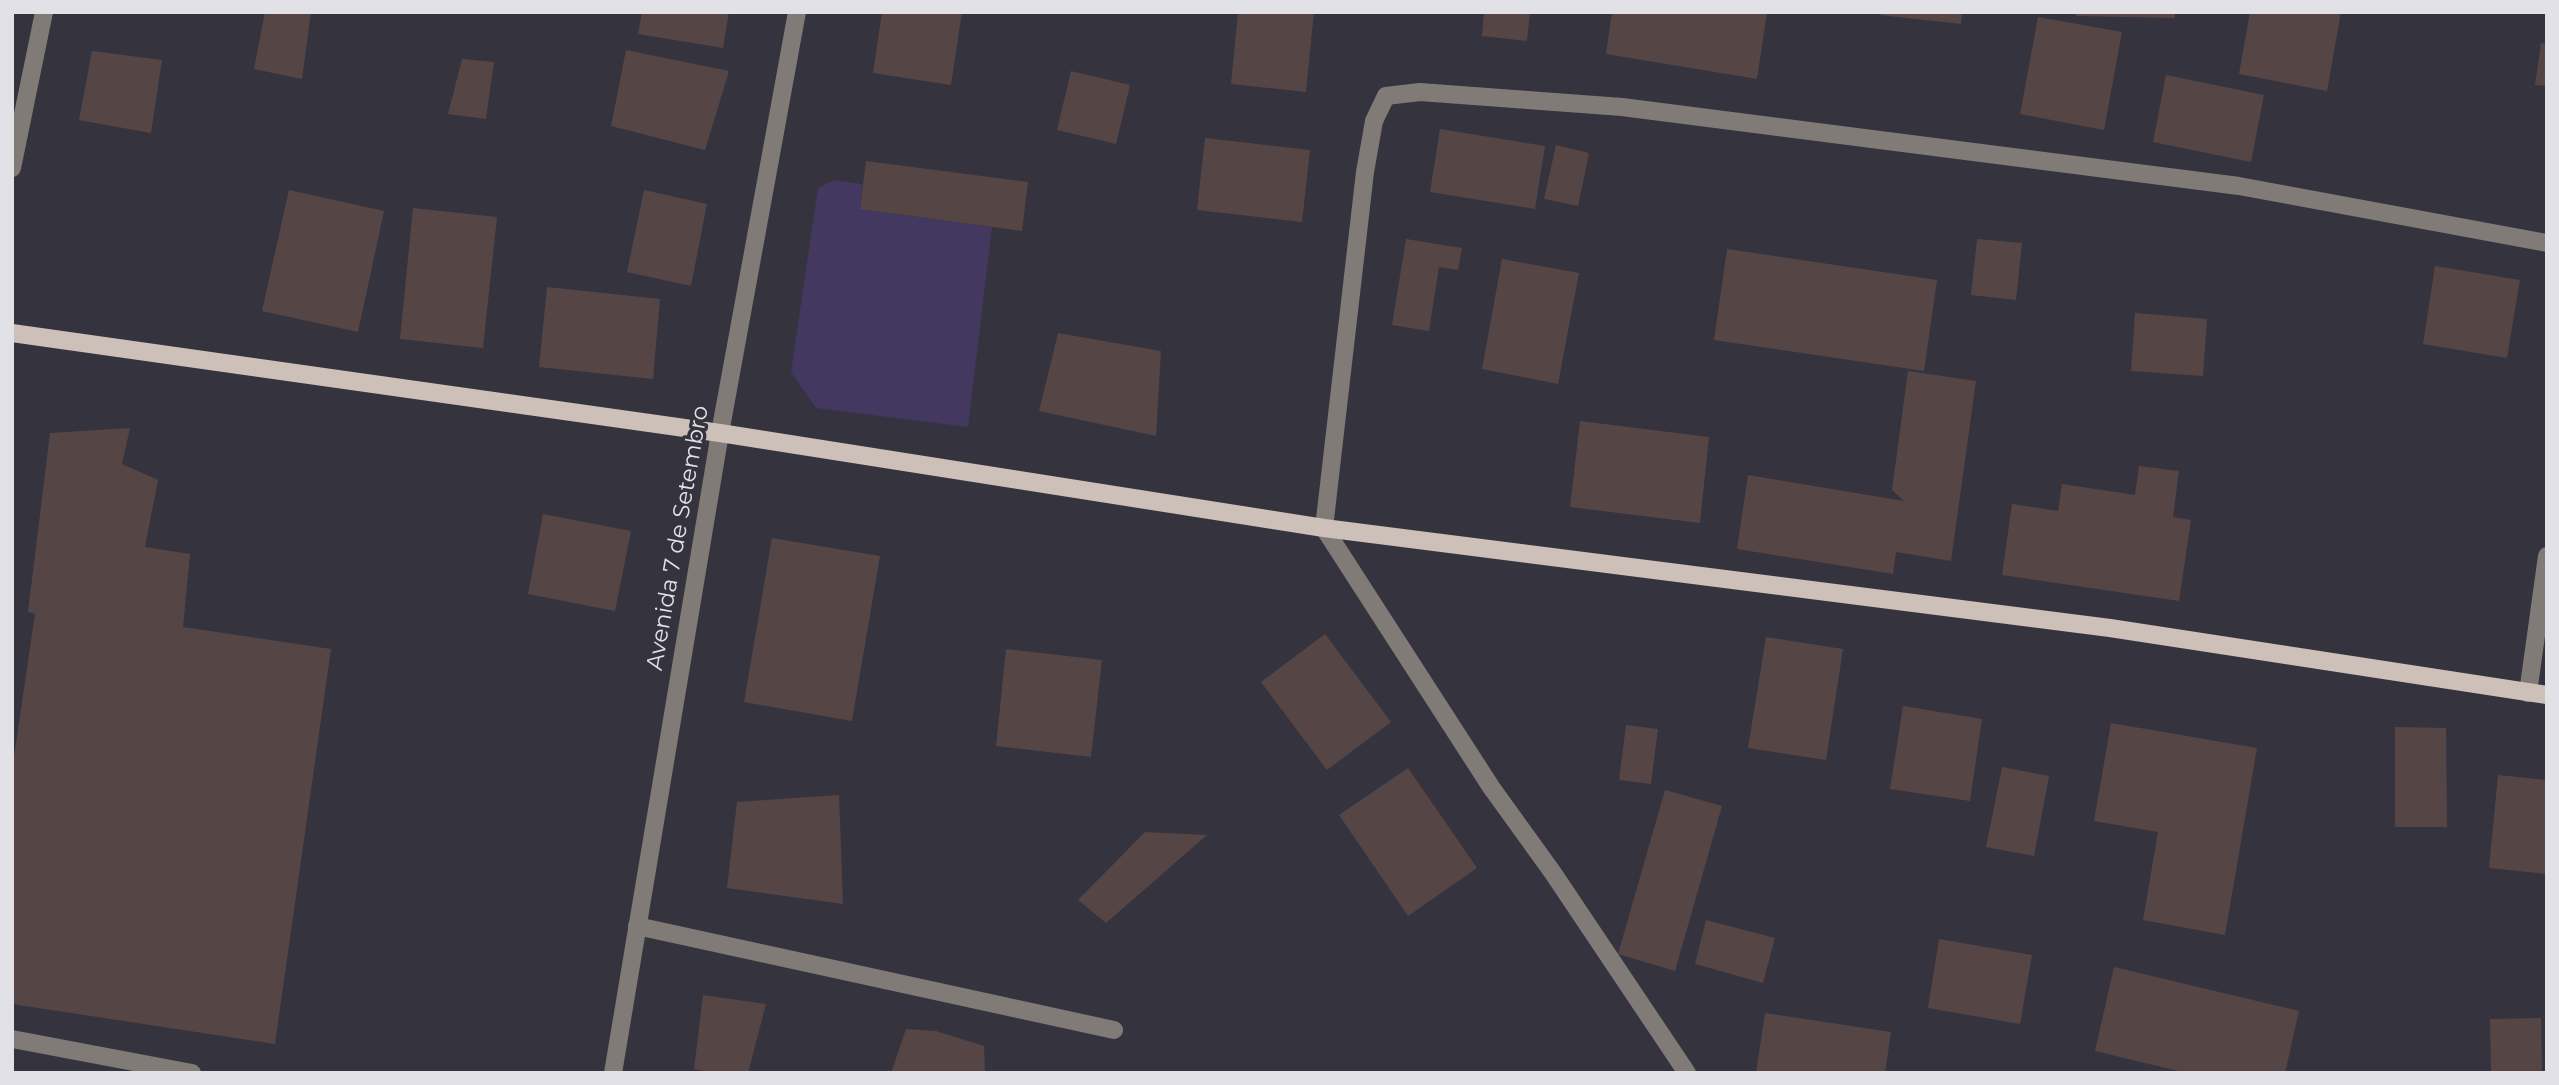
<!DOCTYPE html>
<html>
<head>
<meta charset="utf-8">
<style>
  body { margin:0 }
  #map { position:relative; width:2559px; height:1085px; overflow:hidden; background:#35333e; font-family:Montserrat,sans-serif }
  canvas { display:block }
  .frame { position:absolute; inset:0; border:14px solid #e2e1e8; pointer-events:none }
</style>
</head>
<body>
<div id="map">
<canvas width="2559" height="1085"></canvas>
<div class="frame"></div>
</div>
<script>
const ctx = document.querySelector('canvas').getContext('2d');
ctx.lineJoin = 'round';
function fill(path, color) {
  ctx.fillStyle = color;
  ctx.fill(path, 'evenodd');
}
function poly(rows) {
  const path = new Path2D();
  for (const r of rows) {
    path.moveTo(r[0], r[1]);
    for (let i = 2; i < r.length; i += 2) path.lineTo(r[i], r[i + 1]);
  }
  return path;
}
function stroke(path, color, width, dash) {
  ctx.strokeStyle = color;
  ctx.lineWidth = width;
  ctx.lineCap = dash ? 'butt' : 'round';
  ctx.setLineDash(dash || []);
  ctx.stroke(path);
}
function label(font, color, halo, rows, align = 'center') {
  ctx.font = font + ' Montserrat,sans-serif';
  ctx.lineWidth = 7;
  ctx.setLineDash([]);
  ctx.textBaseline = 'middle';
  ctx.strokeStyle = halo;
  ctx.fillStyle = color;
  for (const [text, x, y, turn = 0] of rows) {
    ctx.save();
    ctx.translate(x, y);
    ctx.rotate((+turn || 0) * Math.PI / 180);
    ctx.textAlign = isNaN(turn) ? turn : align;
    if (halo) ctx.strokeText(text, 0, 0);
    ctx.fillText(text, 0, 0);
    ctx.restore();
  }
}
fill(poly([
  [834,180,862,184,860,209,992,227,968,427,816,408,791,372,818,188]
]), '#433960');
fill(poly([
  [265,12,311,12,302,79,254,69],
  [642,12,729,12,723,48,638,34],
  [882,12,962,12,951,85,873,73],
  [1238,12,1314,12,1306,92,1231,84],
  [1484,12,1530,12,1527,41,1482,36],
  [1612,12,1767,12,1757,79,1606,54],
  [1880,12,1962,12,1961,24,1880,15],
  [2077,12,2175,12,2175,18,2076,16],
  [2250,12,2341,12,2327,91,2239,74],
  [2038,17,2122,32,2104,130,2020,114],
  [2541,43,2547,44,2547,86,2535,85],
  [626,50,729,71,705,150,611,126],
  [92,51,162,60,151,133,79,120],
  [462,59,494,62,486,119,448,114],
  [1071,71,1130,85,1116,144,1057,130],
  [2166,75,2264,95,2251,162,2153,142],
  [1440,129,1545,146,1535,209,1430,192],
  [1205,138,1310,150,1302,222,1197,210],
  [1556,145,1589,153,1578,206,1544,199],
  [866,161,1028,182,1022,231,860,209],
  [289,190,384,211,358,332,262,311],
  [644,190,707,204,691,286,627,272],
  [413,208,497,217,483,348,400,339],
  [1406,239,1462,248,1458,270,1439,267,1429,331,1392,325],
  [1977,239,2022,243,2016,300,1971,295],
  [1727,249,1937,280,1924,371,1714,340],
  [1502,259,1579,273,1558,384,1482,369],
  [2435,266,2520,280,2507,358,2423,344],
  [547,287,660,299,653,379,539,367],
  [2135,313,2207,319,2203,376,2131,371],
  [1058,333,1161,351,1156,436,1039,411],
  [1908,371,1976,381,1951,561,1896,552,1893,574,1737,549,1748,475,1904,501,1892,490],
  [1580,421,1709,437,1700,523,1570,507],
  [130,428,122,464,158,480,145,547,190,554,183,627,331,649,275,1044,12,1004,12,770,35,614,28,612,50,433],
  [2139,466,2179,471,2173,517,2191,520,2179,601,2002,575,2012,504,2058,511,2062,484,2135,495],
  [543,514,631,531,615,611,528,594],
  [772,538,880,556,852,721,744,702],
  [1325,634,1391,722,1327,770,1261,682],
  [1766,637,1843,649,1826,760,1748,748],
  [1006,649,1102,660,1091,757,996,746],
  [1903,706,1982,719,1970,801,1890,789],
  [2111,723,2257,748,2225,935,2143,920,2158,832,2094,821],
  [1626,725,1658,729,1651,784,1619,780],
  [2395,727,2446,728,2447,827,2395,827],
  [2002,767,2049,776,2034,856,1986,847],
  [1408,768,1477,868,1408,916,1339,815],
  [2498,775,2547,780,2547,874,2489,868],
  [1665,790,1722,806,1675,971,1618,954],
  [839,795,843,904,727,888,737,802],
  [1145,832,1207,835,1106,923,1078,900],
  [1706,920,1775,938,1763,983,1695,964],
  [1939,939,2032,955,2020,1024,1928,1008],
  [2114,967,2299,1011,2285,1073,2187,1073,2095,1051],
  [703,995,766,1004,748,1073,713,1073,694,1069],
  [1765,1013,1891,1032,1885,1073,1756,1073],
  [2541,1018,2542,1073,2491,1073,2490,1019],
  [906,1029,936,1031,984,1046,985,1073,891,1073]
]), '#554645');
stroke(poly([
  [12,168,44,12],
  [2528,693,2547,556],
  [637,926,1114,1030],
  [12,1039,192,1073],
  [613,1073,720,433,797,12],
  [1687,1073,1553,873,1491,787,1324,528,1365,172,1374,121,1386,96,1420,92,1622,107,2239,186,2547,243]
]), '#817b77', 18);
stroke(poly([
  [12,333,720,433,1324,528,2110,628,2547,695]
]), '#ccc0b9', 18);
label('23px', '#e2e1e8', '#35333e', [
  ["Avenida 7 de Setembro",678,538,-80]
]);
</script>
</body>
</html>
